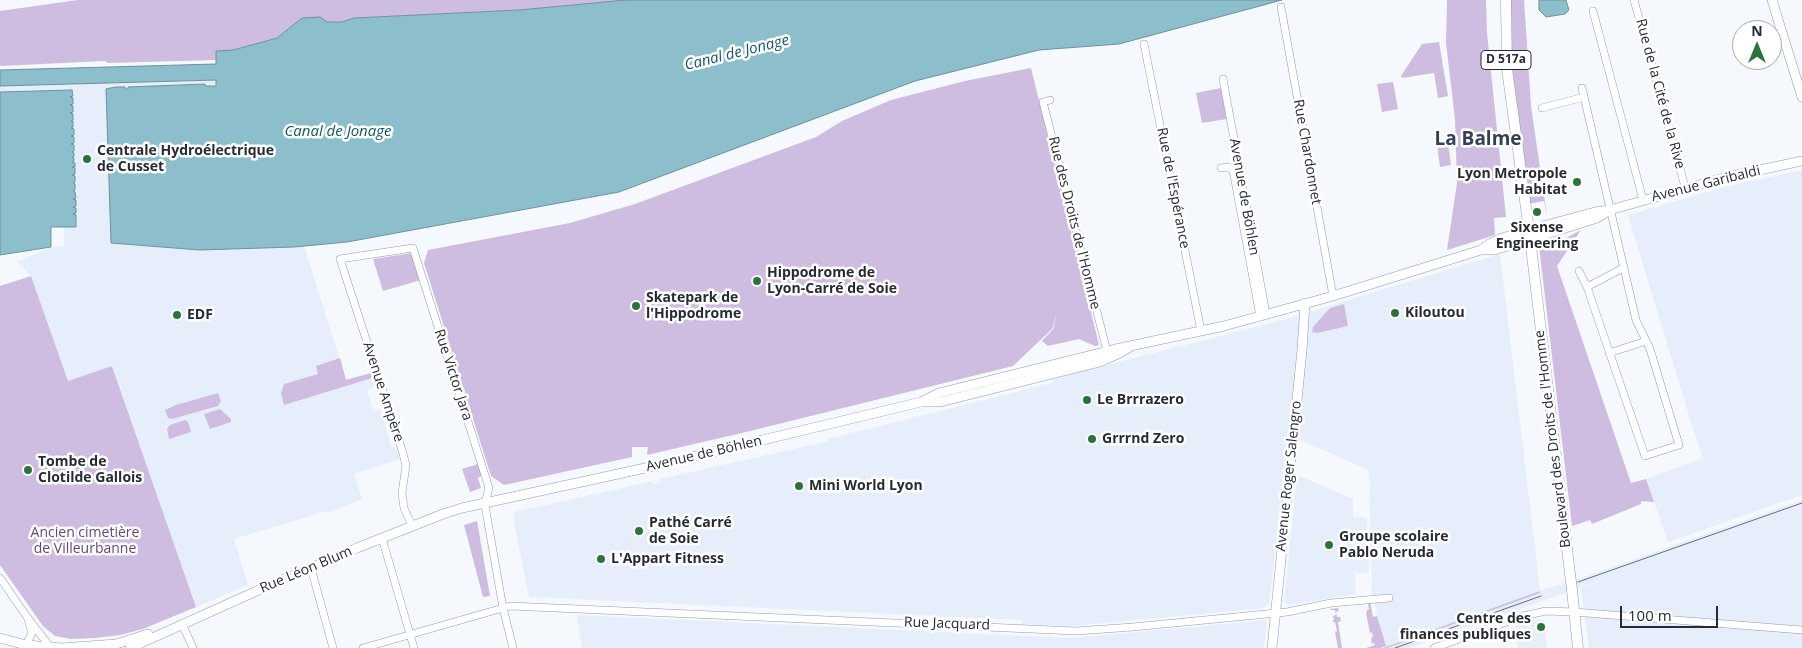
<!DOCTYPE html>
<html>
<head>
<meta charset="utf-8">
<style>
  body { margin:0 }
  #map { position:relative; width:1802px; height:648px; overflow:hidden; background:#f5f8fd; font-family:"Open Sans",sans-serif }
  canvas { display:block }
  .north { position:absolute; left:1732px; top:20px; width:50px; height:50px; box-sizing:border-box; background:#fff; border:1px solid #a8aaae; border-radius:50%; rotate:0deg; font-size:14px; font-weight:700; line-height:20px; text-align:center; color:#262b34 }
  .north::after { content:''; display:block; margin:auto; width:18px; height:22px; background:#2d713b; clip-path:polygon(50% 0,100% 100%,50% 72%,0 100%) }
  .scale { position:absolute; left:1620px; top:606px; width:98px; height:22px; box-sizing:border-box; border:2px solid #262b34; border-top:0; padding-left:6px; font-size:15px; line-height:18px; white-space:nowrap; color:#262b34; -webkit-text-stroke:4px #fff; paint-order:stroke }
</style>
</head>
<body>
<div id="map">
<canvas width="1802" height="648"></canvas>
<div class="north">N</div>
<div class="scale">100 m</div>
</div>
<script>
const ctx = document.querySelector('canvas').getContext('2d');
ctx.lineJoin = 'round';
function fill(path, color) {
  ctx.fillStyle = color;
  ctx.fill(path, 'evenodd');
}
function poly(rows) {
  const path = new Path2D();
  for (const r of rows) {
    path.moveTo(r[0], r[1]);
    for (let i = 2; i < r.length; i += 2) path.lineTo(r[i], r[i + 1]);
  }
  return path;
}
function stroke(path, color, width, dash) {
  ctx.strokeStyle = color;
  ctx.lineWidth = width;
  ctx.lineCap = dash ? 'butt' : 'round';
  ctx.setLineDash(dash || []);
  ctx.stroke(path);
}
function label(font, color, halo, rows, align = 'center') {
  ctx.font = font + ' "Open Sans",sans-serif';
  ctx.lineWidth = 5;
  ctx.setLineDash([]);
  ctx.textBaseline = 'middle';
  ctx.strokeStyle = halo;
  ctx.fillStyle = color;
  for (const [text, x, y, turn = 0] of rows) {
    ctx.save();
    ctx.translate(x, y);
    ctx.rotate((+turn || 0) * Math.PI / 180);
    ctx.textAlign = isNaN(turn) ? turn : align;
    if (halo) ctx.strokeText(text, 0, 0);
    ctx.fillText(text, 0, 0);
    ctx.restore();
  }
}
fill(poly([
  [213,80,217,80,217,86,205,86,205,84,128,87,128,89,125,89,111,243,200,250,304,246,346,379,371,373,375,387,367,390,373,411,381,409,391,447,395,447,400,459,354,474,362,499,327,513,326,511,234,539,248,585,196,607,113,367,68,381,31,276,17,262,51,247,64,246,64,227,76,227,72,214,70,128,73,127,73,122,69,121,69,97,72,90,0,92,0,86],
  [1802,170,1802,495,1668,542,1646,479,1703,458,1690,419,1628,215,1721,188],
  [1500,254,1540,591,1578,579,1802,500,1802,648,1589,648,1581,588,1635,568,1409,648,1382,648,1386,646,1372,596,1369,470,1289,435,1269,603,1264,608,1072,626,1022,624,1021,620,529,597,513,518,515,517,514,512,653,481,653,484,660,483,660,479,816,444,828,441,828,439,1052,383,1052,379,1283,320],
  [1297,475,1353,499,1353,517,1367,518,1369,573,1355,573,1356,594,1289,605,1284,602],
  [577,615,1072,638,1267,620,1264,648,582,648],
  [1533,619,1544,620,1547,648,1518,648,1515,625]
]), '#e7eefb');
fill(poly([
  [78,0,626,0,519,10,354,18,342,22,327,22,319,17,288,30,277,38,233,50,216,51,216,60,108,63,105,61,0,66,0,11],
  [1447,0,1486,0,1487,33,1506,217,1494,218,1495,235,1447,250,1457,183,1455,119,1446,43],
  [1509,0,1524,0,1531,106,1547,216,1544,201,1528,204,1510,47],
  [1439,42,1448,96,1438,98,1434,73,1402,78,1401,76,1422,44],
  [1031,68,1099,345,1095,346,1079,339,1048,346,1042,341,1053,329,1057,313,1052,329,1013,366,746,432,647,455,648,447,632,447,632,457,504,485,491,476,424,263,428,250,570,223,635,204,816,137,842,121,891,100,965,81],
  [1393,82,1398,109,1382,112,1377,84],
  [1221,88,1227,119,1202,123,1196,93],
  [1448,143,1451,165,1440,167,1437,144],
  [1581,230,1557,266,1631,483,1646,479,1654,502,1641,501,1641,504,1592,524,1590,520,1572,526,1539,246,1568,237],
  [413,253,421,280,383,291,373,259],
  [31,276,68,381,112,366,196,607,143,629,120,635,95,638,71,639,55,636,43,626,0,565,0,286],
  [1344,304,1348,326,1317,333,1312,332,1313,327,1330,308],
  [340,358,346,380,371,373,372,378,284,405,281,393,284,384,318,374,316,366],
  [218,393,221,401,218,406,172,419,168,418,165,410,176,405],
  [220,409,231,419,231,422,210,429,204,414],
  [185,420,188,422,191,432,169,439,167,429,170,425],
  [478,464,482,475,478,478,481,488,470,492,462,469],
  [477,521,490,596,483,597,464,525],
  [1540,591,1540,593,1387,648,1383,648],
  [1370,602,1373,617,1377,616,1386,646,1380,648,1366,648,1375,645,1374,643,1372,644,1371,638,1373,637,1372,632,1370,633,1366,613,1367,612,1367,610,1369,609,1368,604,1365,603],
  [1338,608,1339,611,1336,612,1337,617,1340,617,1341,621,1338,622,1342,648,1338,648,1335,632,1337,631,1335,622,1333,622,1333,620,1334,620,1333,616,1336,615,1335,610,1330,610,1330,609]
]), '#cebde0');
const water = poly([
  [626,0,1282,0,1119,44,1039,50,915,81,619,192,347,242,294,247,200,250,111,243,106,89,115,87,125,87,125,89,128,89,128,87,205,84,205,86,216,86,216,80,0,86,0,70,216,64,216,51,233,50,277,38,302,18,320,17,327,22,342,22,354,18,519,10,626,0],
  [1539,0,1566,0,1569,10,1565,14,1546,17,1539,10,1539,0],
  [72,90,73,96,70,97,73,98,73,104,70,105,73,106,73,112,70,113,73,114,73,120,71,121,73,121,73,127,71,128,74,129,74,135,71,136,74,137,74,143,71,144,74,145,74,151,72,152,74,153,74,156,72,157,74,158,74,161,72,162,75,163,75,167,72,167,75,168,75,174,72,175,75,176,75,182,73,183,75,184,75,190,73,191,75,192,76,198,73,199,76,200,76,206,73,207,76,208,76,213,73,214,76,215,76,227,51,227,51,247,0,255,0,92,72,90]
]);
fill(water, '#8dbecc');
stroke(water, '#6e929e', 1);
const minor = poly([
  [1634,0,1685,187],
  [1281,7,1333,296],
  [1593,11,1643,200],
  [1144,44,1201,331],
  [1223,79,1266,314],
  [1582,88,1636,320,1650,349,1679,445,1645,456,1587,287,1623,268],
  [1050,100,1043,102,1107,351],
  [1542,108,1584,97],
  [1221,168,1228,167,1232,169,1234,175,1260,316],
  [1579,271,1587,287],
  [1609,353,1646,341],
  [412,526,404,508,402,493,406,465,402,450,340,259,413,248,489,488,485,503,487,517,503,608,513,648],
  [382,538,414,648],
  [311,568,333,648],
  [0,578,27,617,51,648],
  [182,624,193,648],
  [26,645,32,633,28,619],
  [363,648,510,606,1076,631,1133,627,1287,612,1331,603,1389,598],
  [1434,648,1523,616,1546,611,1574,612,1802,630]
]);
const tertiary = poly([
  [1772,0,1802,97],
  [1272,648,1302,350,1305,303]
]);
const secondary = poly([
  [1481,250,1491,243,1502,238,1536,228,1595,212,1610,210,1727,177,1802,161],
  [923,401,939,393,1116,349,1224,326,1333,296,1481,250,1494,250,1518,243,1597,218,1610,210],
  [0,638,26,645,61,648,116,644,148,634],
  [130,648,261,589,357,548,443,514,462,508,650,467,921,402,940,402,1100,362,1120,353,1130,347]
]);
const primary = poly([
  [1506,0,1507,69,1529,230,1571,582],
  [1572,590,1578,648]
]);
stroke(minor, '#909cb3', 8);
stroke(tertiary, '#909cb3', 10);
stroke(secondary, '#909cb3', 10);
stroke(primary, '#909cb3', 11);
stroke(minor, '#fff', 7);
stroke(tertiary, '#fff', 9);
stroke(secondary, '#fff', 9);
stroke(primary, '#fff', 10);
stroke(poly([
  [1578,582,1802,503],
  [1395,648,1541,596]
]), '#6a6e76', 1);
const primaryBridge = poly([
  [1571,582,1572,590]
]);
stroke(primaryBridge, '#909cb3', 11, []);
stroke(primaryBridge, '#fff', 10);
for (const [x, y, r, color] of [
  [87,159,5,"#2d713b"],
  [1577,182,5,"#2d713b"],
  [1537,212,5,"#2d713b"],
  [757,281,5,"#2d713b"],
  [636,306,5,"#2d713b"],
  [1395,313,5,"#2d713b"],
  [177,315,5,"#2d713b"],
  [1087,400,5,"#2d713b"],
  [1092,439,5,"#2d713b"],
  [28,470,5,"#2d713b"],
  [799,486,5,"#2d713b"],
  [639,531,5,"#2d713b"],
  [1329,545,5,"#2d713b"],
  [601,559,5,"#2d713b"],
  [1541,627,5,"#2d713b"]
]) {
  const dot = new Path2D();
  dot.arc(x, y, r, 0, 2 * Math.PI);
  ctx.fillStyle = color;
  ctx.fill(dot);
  stroke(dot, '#fff', 2);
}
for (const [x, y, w] of [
  [1506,60,50]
]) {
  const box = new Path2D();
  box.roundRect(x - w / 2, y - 9.5, w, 19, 4);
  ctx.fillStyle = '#fff';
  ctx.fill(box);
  stroke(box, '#262b34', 1);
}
label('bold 12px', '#262b34', null, [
  ["D 517a",1506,60]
]);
label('14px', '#262b34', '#fff', [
  ["Rue de la Cité de la Rive",1660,94,75],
  ["Rue Chardonnet",1307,152,80],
  ["Avenue Garibaldi",1706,184,-14],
  ["Rue de l'Espérance",1173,188,79],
  ["Avenue de Böhlen",1244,197,80],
  ["Rue des Droits de l'Homme",1074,223,76],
  ["Rue Victor Jara",453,375,72],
  ["Avenue Ampère",383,392,72],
  ["Boulevard des Droits de l'Homme",1553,439,-97],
  ["Avenue de Böhlen",704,454,-13],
  ["Avenue Roger Salengro",1289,476,-84],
  ["Rue Léon Blum",306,570,-23],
  ["Rue Jacquard",947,624,2]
]);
label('bold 14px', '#262b34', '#fff', [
  ["Centrale Hydroélectrique",97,151],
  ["de Cusset",97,167],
  ["Lyon Metropole",1567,174,"right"],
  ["Habitat",1567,190,"right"],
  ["Sixense",1537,228,"center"],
  ["Engineering",1537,244,"center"],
  ["Hippodrome de",767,273],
  ["Lyon-Carré de Soie",767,289],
  ["Skatepark de",646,298],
  ["l'Hippodrome",646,314],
  ["Kiloutou",1405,313],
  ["EDF",187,315],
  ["Le Brrrazero",1097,400],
  ["Grrrnd Zero",1102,439],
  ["Tombe de",38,462],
  ["Clotilde Gallois",38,478],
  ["Mini World Lyon",809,486],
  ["Pathé Carré",649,523],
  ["de Soie",649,539],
  ["Groupe scolaire",1339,537],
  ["Pablo Neruda",1339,553],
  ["L'Appart Fitness",611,559],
  ["Centre des",1531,619,"right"],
  ["finances publiques",1531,635,"right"]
], 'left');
label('14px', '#63487a', '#fff', [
  ["Ancien cimetière",85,533],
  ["de Villeurbanne",85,549]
]);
label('italic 15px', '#145766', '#fff', [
  ["Canal de Jonage",737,53,-14],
  ["Canal de Jonage",338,132]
]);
label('bold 19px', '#364053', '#fff', [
  ["La Balme",1478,140]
]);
</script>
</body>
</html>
